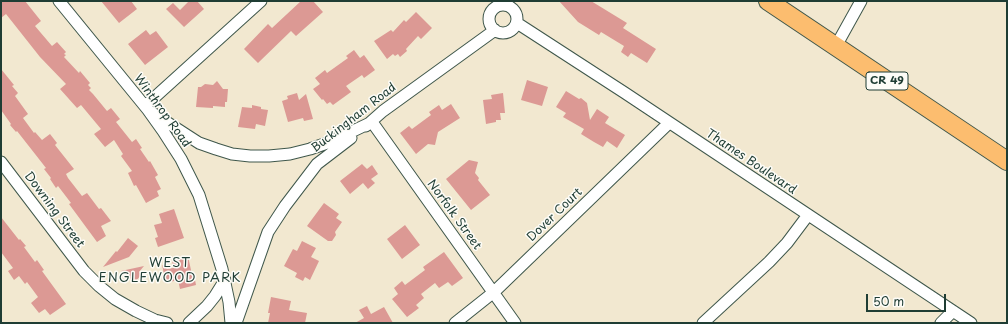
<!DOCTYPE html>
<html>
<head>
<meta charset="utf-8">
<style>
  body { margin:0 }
  #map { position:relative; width:1008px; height:324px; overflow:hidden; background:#f2e8d0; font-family:"Playpen Sans",sans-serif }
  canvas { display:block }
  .frame { position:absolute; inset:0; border:2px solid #1f3d34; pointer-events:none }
  .scale { position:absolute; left:866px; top:294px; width:80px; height:18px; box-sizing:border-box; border:2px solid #1f3d34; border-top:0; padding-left:5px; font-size:12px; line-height:14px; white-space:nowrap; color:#1f3d34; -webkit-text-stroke:3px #fdfcf7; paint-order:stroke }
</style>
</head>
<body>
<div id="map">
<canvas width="1008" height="324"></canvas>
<div class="frame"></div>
<div class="scale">50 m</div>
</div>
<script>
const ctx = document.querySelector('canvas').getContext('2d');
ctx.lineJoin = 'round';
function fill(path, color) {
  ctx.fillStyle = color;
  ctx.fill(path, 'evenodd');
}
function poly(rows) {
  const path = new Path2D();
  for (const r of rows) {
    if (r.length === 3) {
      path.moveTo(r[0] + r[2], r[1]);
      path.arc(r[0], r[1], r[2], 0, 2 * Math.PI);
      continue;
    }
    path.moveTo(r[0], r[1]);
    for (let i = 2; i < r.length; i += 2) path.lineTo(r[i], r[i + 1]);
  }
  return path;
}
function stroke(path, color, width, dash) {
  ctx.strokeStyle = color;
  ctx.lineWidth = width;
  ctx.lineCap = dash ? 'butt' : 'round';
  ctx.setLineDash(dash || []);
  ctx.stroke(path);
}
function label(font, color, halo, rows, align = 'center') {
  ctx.font = font + ' "Playpen Sans",sans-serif';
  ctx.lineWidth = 3;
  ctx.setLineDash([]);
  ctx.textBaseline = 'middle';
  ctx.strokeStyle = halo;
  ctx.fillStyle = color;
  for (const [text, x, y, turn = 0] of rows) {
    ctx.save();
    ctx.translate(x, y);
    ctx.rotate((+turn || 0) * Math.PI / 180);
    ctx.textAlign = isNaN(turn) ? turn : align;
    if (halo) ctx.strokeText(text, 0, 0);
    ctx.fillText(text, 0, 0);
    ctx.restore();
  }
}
fill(poly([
  [1,1,25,1,41,21,35,26,52,46,57,42,66,52,64,54,66,55,64,57,79,73,80,71,90,83,88,85,91,88,89,90,93,94,107,111,111,108,120,119,116,122,132,142,136,139,142,148,140,149,149,162,150,161,158,175,155,177,161,189,157,191,159,196,146,203,136,185,134,186,128,173,132,171,121,156,123,154,114,140,105,147,94,134,101,129,81,105,77,108,60,89,66,84,40,57,6,14,1,18],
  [101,1,131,1,137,9,119,23],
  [189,1,197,1,204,9,184,27,166,9,173,3,180,10],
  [301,1,313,1,323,12,296,36,291,31,258,63,244,49,268,24,272,28],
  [559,1,591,1,627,23,623,28,656,49,647,63,631,53,628,57,621,52,624,46,601,32,599,35,578,22],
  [416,12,432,28,421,39,418,36,406,49,407,51,400,57,398,54,395,56,393,54,387,59,374,41,391,30,393,32,404,20,406,22],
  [146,30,150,35,156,31,168,47,145,65,128,44],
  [354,50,360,58,364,55,375,70,364,78,362,75,346,86,351,92,333,105,330,102,327,104,323,99,322,100,313,89,320,84,315,78,325,70,327,73,348,58,346,56],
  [1,69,14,85,12,86,18,93,15,96,28,114,23,118,34,133,35,132,42,140,50,134,57,143,55,145,74,169,66,174,68,178,82,196,87,193,99,209,101,208,111,221,101,226,106,236,97,242,69,204,71,203,58,186,56,188,50,179,51,178,44,169,46,168,17,131,16,132,10,125,11,124,1,110],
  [527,80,548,87,542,106,521,100],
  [217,81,223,89,228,89,227,102,225,102,225,107,213,106,213,108,196,107,198,87,201,87,205,84,213,85],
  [566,91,579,99,581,98,587,103,590,120,597,109,609,117,605,123,625,135,617,148,607,141,603,147,594,142,581,134,584,129,563,117,566,113,556,107],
  [297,93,299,100,306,94,313,119,304,121,303,118,288,122,282,101,288,99,287,96],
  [503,93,505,113,500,113,501,120,496,120,496,122,486,124,483,100,492,99,491,95],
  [451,104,460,118,438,132,435,145,428,144,416,154,400,133,409,126,412,129,431,115,429,112,439,105,442,110],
  [252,105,261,107,261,109,268,110,265,126,256,124,255,129,238,127,242,107,252,108],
  [469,160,478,162,475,173,479,178,478,180,490,195,471,210,446,179],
  [362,164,367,169,372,165,378,174,371,179,375,183,368,189,363,183,350,194,340,181],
  [324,203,339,214,336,218,342,222,335,232,336,235,332,241,328,241,307,226],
  [174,209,184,238,158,247,155,238,158,237,154,225,162,223,159,214],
  [1,217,19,240,20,239,26,246,24,247,35,262,37,260,44,270,42,271,66,304,50,315,45,309,39,313,31,303,38,297,27,282,25,284,19,276,14,280,8,271,13,268,1,252],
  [405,225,420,245,402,259,387,239],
  [128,238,138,246,129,257,103,267,116,251,117,252],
  [302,241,316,248,311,257,319,261,310,280,305,277,303,281,295,277,297,273,284,266,293,249,297,251],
  [444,252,463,278,452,286,448,282,439,288,435,283,421,294,424,298,416,305,419,308,407,317,392,299,398,294,394,288,402,281,405,285,425,270,423,267],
  [188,256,192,275,194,275,196,285,180,289,178,280,166,283,162,265,167,269,173,268,172,259],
  [144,266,139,272,142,274,135,282,121,271],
  [271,297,291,301,289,310,307,313,305,323,268,323,270,313,268,313],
  [367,306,371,314,384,307,393,323,355,323,364,318,359,310]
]), '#dc9994');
const street = poly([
  [59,1,148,110,163,131,181,159,199,195,222,269,229,302,231,323],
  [503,19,14],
  [517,23,625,93,971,323],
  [836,46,861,1],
  [145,106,261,1],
  [148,110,199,143,216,149,232,154,250,156,269,156,290,154,310,149,330,142,372,122,515,323],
  [366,126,383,111,495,30],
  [1,162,84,271,99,286,115,299,136,311,155,320,167,323],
  [189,323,207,306,215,296,225,280],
  [236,323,268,232,285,206,317,164,351,138],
  [455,323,494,292,669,123],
  [703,323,769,262,787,243,808,215],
  [941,323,953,311]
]);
const primary = poly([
  [768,1,1007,161]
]);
stroke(street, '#3f574b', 13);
stroke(primary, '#3f574b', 20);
stroke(street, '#fff', 11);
stroke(primary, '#fcbd6f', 18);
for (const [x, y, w] of [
  [887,81,42]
]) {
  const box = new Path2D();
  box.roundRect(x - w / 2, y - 9, w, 18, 3);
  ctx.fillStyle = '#fdfcf7';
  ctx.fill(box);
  stroke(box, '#1f3d34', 1);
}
label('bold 11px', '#1f3d34', null, [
  ["CR 49",887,81]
]);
label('12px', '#1f3d34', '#fdfcf7', [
  ["Winthrop Road",162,111,54],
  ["Buckingham Road",354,118,-38],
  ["Thames Boulevard",751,162,34],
  ["Downing Street",54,210,53],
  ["Norfolk Street",454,215,54],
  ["Dover Court",555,215,-44]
]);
ctx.letterSpacing = '1px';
label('13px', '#1f3d34', '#fdfcf7', [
  ["WEST",170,263],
  ["ENGLEWOOD PARK",170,278]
]);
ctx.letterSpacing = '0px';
</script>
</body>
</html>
